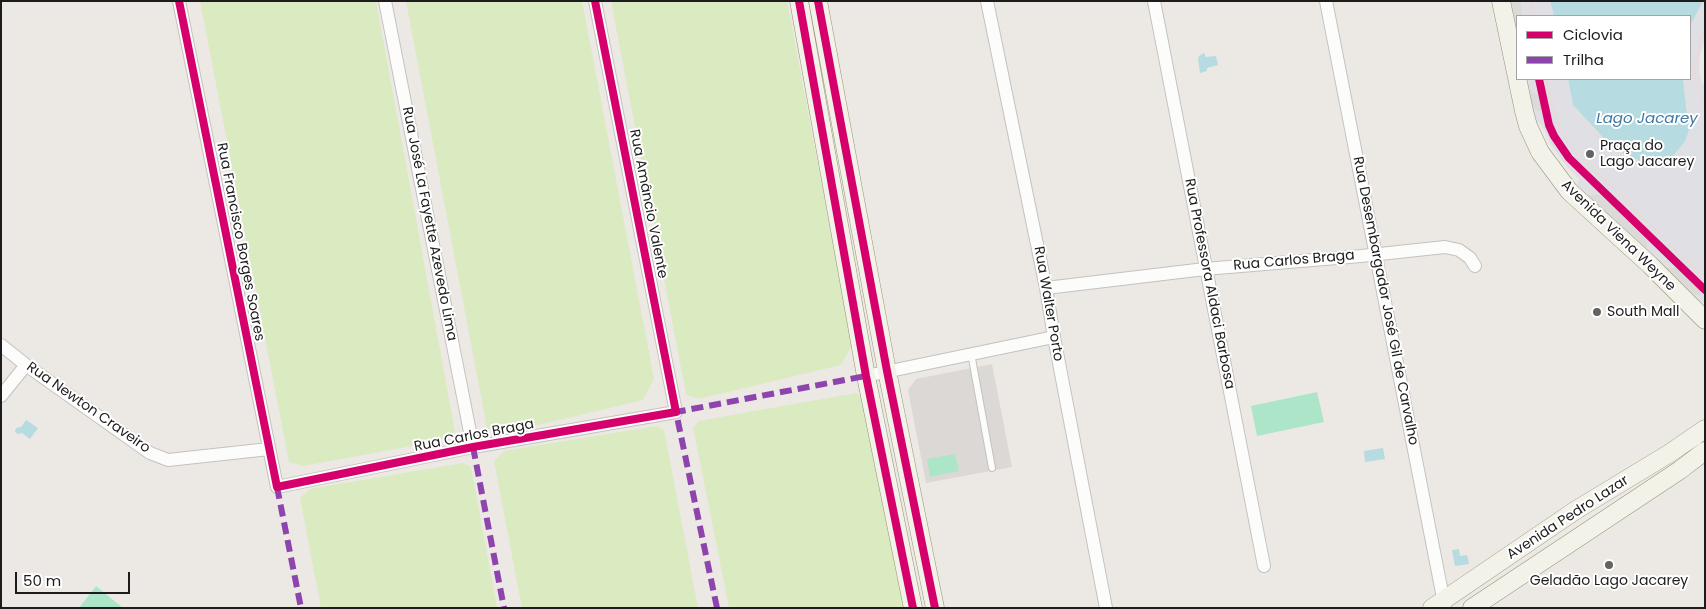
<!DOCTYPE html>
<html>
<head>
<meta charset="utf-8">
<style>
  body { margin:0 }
  #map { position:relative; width:1706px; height:609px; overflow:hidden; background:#ece8e4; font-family:Poppins,sans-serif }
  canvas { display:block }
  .frame { position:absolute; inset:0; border:2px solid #1c1c1c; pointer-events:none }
  .legend { position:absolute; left:1516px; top:15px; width:175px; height:65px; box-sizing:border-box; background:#fff; border:1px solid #a4a4a4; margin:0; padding:6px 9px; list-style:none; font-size:15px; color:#1c1c1c }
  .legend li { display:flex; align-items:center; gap:10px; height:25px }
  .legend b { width:25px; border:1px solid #a4a4a4 }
  .scale { position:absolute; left:15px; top:572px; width:115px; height:22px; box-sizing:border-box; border:2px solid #1c1c1c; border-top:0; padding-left:6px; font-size:15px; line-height:18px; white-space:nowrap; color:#1c1c1c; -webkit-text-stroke:4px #fff; paint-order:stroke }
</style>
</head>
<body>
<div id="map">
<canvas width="1706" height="609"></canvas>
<div class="frame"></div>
<ul class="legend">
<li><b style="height:6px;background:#d6006c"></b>Ciclovia</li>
<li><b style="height:6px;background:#8e44ad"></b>Trilha</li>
</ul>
<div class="scale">50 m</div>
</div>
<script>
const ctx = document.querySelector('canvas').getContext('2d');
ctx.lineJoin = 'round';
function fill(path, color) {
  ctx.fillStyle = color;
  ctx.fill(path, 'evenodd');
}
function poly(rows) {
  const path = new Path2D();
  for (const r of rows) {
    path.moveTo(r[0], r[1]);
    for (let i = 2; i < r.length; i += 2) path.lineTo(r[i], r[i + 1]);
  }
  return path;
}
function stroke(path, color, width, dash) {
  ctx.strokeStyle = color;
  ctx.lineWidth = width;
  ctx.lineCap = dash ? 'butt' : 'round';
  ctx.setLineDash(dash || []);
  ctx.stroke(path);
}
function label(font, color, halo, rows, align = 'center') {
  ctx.font = font + ' Poppins,sans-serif';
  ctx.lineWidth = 4;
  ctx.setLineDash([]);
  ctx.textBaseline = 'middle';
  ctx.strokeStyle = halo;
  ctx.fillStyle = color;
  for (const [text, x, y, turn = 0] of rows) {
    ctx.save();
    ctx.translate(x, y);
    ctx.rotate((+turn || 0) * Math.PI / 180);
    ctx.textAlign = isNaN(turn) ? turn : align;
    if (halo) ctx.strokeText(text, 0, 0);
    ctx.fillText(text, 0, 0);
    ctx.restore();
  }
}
fill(poly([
  [992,364,1012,467,926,483,908,390,916,379]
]), '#dbd8d6');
fill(poly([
  [200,1,376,1,455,432,444,440,303,466,289,462],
  [406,1,582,1,654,379,643,400,500,434,487,428],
  [611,1,787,1,852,345,841,365,698,399,686,394],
  [856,393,864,397,904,608,729,608,693,427,699,421],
  [657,426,664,430,698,608,522,608,494,461,504,451],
  [463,463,471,467,497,608,321,608,300,498,310,489]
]), '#daeac1');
fill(poly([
  [1317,392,1324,422,1257,436,1251,406],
  [955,454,959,471,930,477,927,459],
  [96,586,123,608,79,608]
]), '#ade5c9');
fill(poly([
  [1508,1,1516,1,1521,3,1523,16,1517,16,1517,24,1512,22],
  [1525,86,1540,96,1542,107,1540,112,1529,107],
  [1601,194,1648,241,1646,254,1583,195],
  [1660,268,1677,268,1700,290,1700,296,1685,293]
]), '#dcdad8');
fill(poly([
  [1516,1,1550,1,1554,16,1523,16,1521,3],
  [1703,1,1705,1,1705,41,1700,54,1699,69,1701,80,1705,87,1705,302,1694,302,1685,293,1700,296,1700,290,1677,268,1660,268,1646,254,1648,240,1601,194,1583,195,1577,188,1579,179,1567,167,1553,148,1541,124,1533,121,1529,107,1540,112,1542,107,1540,96,1525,86,1523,79,1568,79,1573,105,1613,148,1648,165,1662,163,1672,158,1679,150,1688,115,1683,79,1690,79,1690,26]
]), '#e0dfe4');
fill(poly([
  [1550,1,1703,1,1690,26,1690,16,1554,16],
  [1205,53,1205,57,1216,56,1218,65,1207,68,1207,71,1200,73,1198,58,1200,55],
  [1568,79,1683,79,1689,130,1685,141,1672,158,1662,163,1648,165,1613,148,1573,105],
  [26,420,38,428,30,439,22,433,18,434,15,432,16,428,21,427],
  [1383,448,1385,459,1365,462,1364,451],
  [1459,549,1460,556,1467,555,1469,564,1455,566,1452,550]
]), '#b6dbe0');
const lane = poly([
  [971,353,992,468]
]);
const street = poly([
  [179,1,277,487,473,447,676,412,595,1],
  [385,1,473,447],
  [987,1,1046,288,1054,337,1106,608],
  [1154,1,1264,566],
  [1326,1,1445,608],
  [1046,288,1205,269,1361,256,1445,247,1459,250,1470,258,1475,266],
  [1,345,26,365,150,453,168,460,269,449],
  [866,376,1054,337],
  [1,396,26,365]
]);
const secondary = poly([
  [799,1,866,376,913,608],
  [818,1,887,371,935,608],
  [1501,1,1524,111,1528,126,1540,152,1569,191,1650,265,1705,320],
  [1432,608,1576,510,1670,453,1705,429],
  [1472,608,1680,470,1705,451]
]);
stroke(lane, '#c4c2c0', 8);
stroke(street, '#c4c2c0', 14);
stroke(secondary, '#96947c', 19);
stroke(poly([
  [1531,1,1534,16],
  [1705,28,1700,42,1695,68,1695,81,1705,104],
  [1546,79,1556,119,1565,138,1576,152,1705,278],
  [1661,253,1669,245]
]), '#ebd8d6', 2.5, [2.5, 2.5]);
stroke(lane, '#fcfcfb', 6);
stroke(street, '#fcfcfb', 12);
stroke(secondary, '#f3f2e9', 18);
stroke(poly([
  [473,447,504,608],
  [277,487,301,608],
  [717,608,676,412,866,376]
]), '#8e44ad', 6, [12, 6]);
stroke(poly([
  [179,1,277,487,473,447,676,412,595,1],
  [799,1,866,376,913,608],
  [818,1,887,371,935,608],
  [1539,79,1549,125,1554,136,1569,158,1705,290]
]), '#d6006c', 8);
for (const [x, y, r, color] of [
  [1590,154,5,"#656362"],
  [1597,312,5,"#656362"],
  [1609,565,5,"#656362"]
]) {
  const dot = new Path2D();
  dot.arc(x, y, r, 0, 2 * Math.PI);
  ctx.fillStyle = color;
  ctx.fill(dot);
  stroke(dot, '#fff', 2);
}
label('14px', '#1c1c1c', '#fff', [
  ["Praça do",1600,146],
  ["Lago Jacarey",1600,162],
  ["South Mall",1607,312],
  ["Geladão Lago Jacarey",1609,581,"center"]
], 'left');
label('14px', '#1c1c1c', '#fff', [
  ["Rua Amâncio Valente",648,204,79],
  ["Rua José La Fayette Azevedo Lima",429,224,79],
  ["Avenida Viena Weyne",1618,236,44],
  ["Rua Francisco Borges Soares",240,242,79],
  ["Rua Carlos Braga",1294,261,-5],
  ["Rua Professora Aldaci Barbosa",1209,284,79],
  ["Rua Desembargador José Gil de Carvalho",1385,301,79],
  ["Rua Walter Porto",1048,304,80],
  ["Rua Newton Craveiro",88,408,35],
  ["Rua Carlos Braga",474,436,-11],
  ["Avenida Pedro Lazar",1568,518,-33]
]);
label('italic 15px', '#3f77a1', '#fff', [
  ["Lago Jacarey",1647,119]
]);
</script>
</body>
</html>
